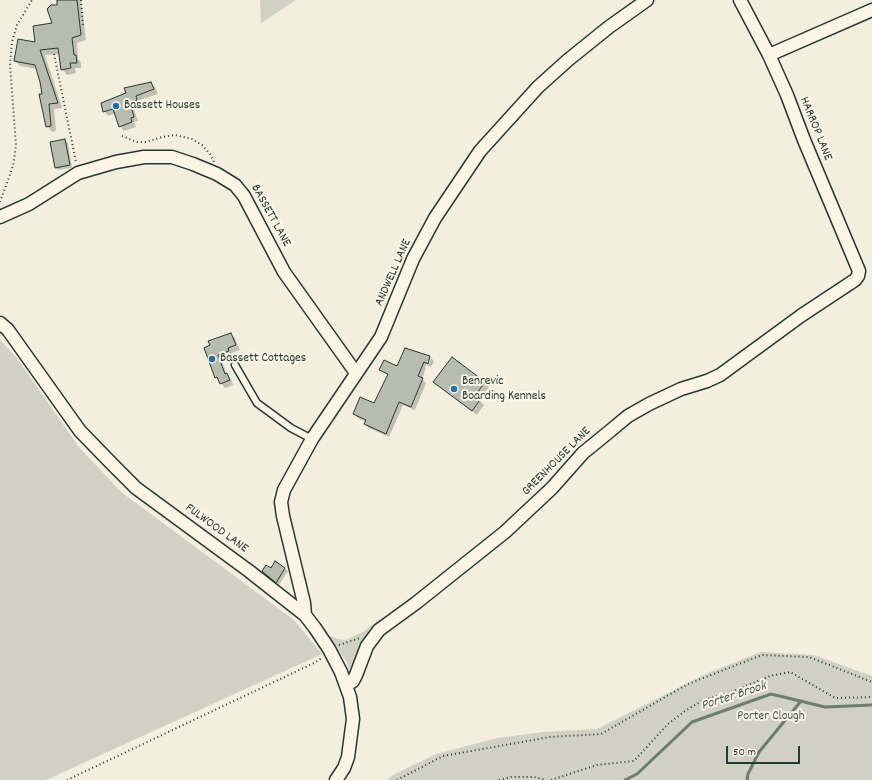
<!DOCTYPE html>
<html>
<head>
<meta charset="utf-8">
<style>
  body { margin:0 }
  #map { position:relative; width:872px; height:780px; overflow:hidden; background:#f3eede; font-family:Dekko,sans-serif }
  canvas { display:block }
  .scale { position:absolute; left:726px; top:746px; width:74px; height:18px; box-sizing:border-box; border:2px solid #1f3d34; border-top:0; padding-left:5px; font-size:12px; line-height:14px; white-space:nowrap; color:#1f3d34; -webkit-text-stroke:3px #fcf5e5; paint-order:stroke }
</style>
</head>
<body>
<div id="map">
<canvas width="872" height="780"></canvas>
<div class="scale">50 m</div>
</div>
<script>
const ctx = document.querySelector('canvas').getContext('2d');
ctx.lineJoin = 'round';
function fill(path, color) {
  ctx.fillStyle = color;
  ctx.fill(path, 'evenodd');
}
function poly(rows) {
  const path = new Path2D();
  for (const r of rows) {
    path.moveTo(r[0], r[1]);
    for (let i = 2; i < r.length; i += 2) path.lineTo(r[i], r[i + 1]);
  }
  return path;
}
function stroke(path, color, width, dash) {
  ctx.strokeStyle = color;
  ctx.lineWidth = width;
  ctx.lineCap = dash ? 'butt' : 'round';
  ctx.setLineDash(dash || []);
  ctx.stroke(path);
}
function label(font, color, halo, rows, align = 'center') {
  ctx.font = font + ' Dekko,sans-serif';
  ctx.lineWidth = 4;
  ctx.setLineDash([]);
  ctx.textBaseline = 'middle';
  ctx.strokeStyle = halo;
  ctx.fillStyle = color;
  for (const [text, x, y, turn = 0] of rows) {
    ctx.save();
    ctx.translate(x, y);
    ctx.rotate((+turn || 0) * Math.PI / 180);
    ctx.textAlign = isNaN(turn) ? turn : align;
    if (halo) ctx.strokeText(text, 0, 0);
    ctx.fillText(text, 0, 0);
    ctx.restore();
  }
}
fill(poly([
  [260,0,296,0,261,23],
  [0,340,16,357,79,447,121,492,294,620,322,654,46,780,0,780],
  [380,619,366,644,351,674,346,661,328,635,338,639,346,640,363,632],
  [761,652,814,655,872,676,872,780,387,780,393,775,436,754,498,738,543,732,597,729,710,672]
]), '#d0d1c2');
fill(poly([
  [58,0,81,0,86,40,77,43,78,59,81,62,81,68,75,68,76,73,67,75,62,69,59,54,45,55,62,108,54,109,56,131,52,132,47,126,44,95,37,69,20,66,15,61,36,44,53,24,58,6],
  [150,83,155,87,158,94,140,100,141,104,133,107,138,121,134,122,136,127,124,131,120,126,116,113,108,116,104,111],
  [65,140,68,143,72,168,58,170,56,168],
  [230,334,235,338,240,350,232,353,233,355,221,359,227,375,231,379,233,385,225,388,216,377,205,348],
  [405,349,431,358,429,358,425,368,426,368,422,379,426,383,415,410,403,405,389,437,369,428,365,424,366,422,358,418,354,414,375,404,388,375,380,370,398,367],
  [431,358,434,361,431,367,428,366],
  [452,358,489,387,479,400,484,405,477,415,439,386],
  [275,563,288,571,279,585,266,574]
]), '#0003');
stroke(poly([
  [625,780,637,774,692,722,771,694,825,707,872,705],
  [747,780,748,774,759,752,801,701]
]), '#6c7d72', 3);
const building = poly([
  [57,0,77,0,81,35,72,38,74,55,76,55,77,63,70,63,71,68,61,70,58,48,40,50,58,103,49,104,51,126,46,127,39,94,42,94,40,82,35,65,14,61,18,39,35,42,33,26,52,23,47,9,51,5,57,5,57,0],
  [151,82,154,89,136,96,137,100,130,103,134,117,131,118,132,122,119,127,113,109,103,112,101,103,126,93,124,88,151,82],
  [65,139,70,165,55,168,50,142,65,139],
  [231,333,236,345,228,348,229,351,218,355,225,374,227,373,230,380,220,384,217,377,215,378,204,348,210,345,208,341,231,333],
  [405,348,430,356,428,364,424,362,418,376,423,378,411,407,399,402,386,434,364,424,366,420,353,414,360,397,374,403,388,374,379,370,384,360,397,366,405,348],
  [452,357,485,382,475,396,480,400,472,411,433,382,452,357],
  [275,561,285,568,276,583,262,571,266,565,271,568,275,561]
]);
fill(building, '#b8bcae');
stroke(building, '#1f3d34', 1);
const service = poly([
  [235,365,257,403,291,428,312,439]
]);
const minor = poly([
  [769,55,872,10],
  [0,217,29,204,78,173,116,162,144,157,172,157,193,164,217,174,235,185,244,196,284,272,356,373],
  [0,323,8,330,80,431,113,465,136,488,249,571,305,615,315,628,329,649,341,672,350,697,353,719,348,757,344,768,336,780],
  [305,615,304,603,283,516,281,502,284,490,312,439,381,337,413,259,435,218,480,151,538,87,568,60,609,27,647,0],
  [347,685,353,681,356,675,367,646,379,630,416,603,505,532,552,488,583,453,610,431,628,416,649,404,681,389,707,381,720,375,802,315,855,280,858,276,859,271,804,140,787,95,769,55,740,0]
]);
stroke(service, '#1f3d34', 9);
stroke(minor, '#1f3d34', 15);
stroke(poly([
  [81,0,83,25],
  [54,54,76,162],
  [122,136,137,142,146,142,162,137,175,135,192,139,202,145,210,154,214,162],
  [0,202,13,166,16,146,10,64,12,42,17,25,32,0],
  [339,645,360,638],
  [67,780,314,663,322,658],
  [397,780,443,756,550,737,601,734,688,684,762,655,809,657,872,682],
  [499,780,511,777,534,777,546,780],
  [551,780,597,765,634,761,668,724,685,711,703,700,726,694,770,676,790,672,835,698,872,697]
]), '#1f3d34', 2, [1, 3]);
stroke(service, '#fcf5e5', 6);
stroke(minor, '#fcf5e5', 12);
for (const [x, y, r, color] of [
  [116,106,4,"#1f6fb2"],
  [212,359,4,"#1f6fb2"],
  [454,389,4,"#1f6fb2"]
]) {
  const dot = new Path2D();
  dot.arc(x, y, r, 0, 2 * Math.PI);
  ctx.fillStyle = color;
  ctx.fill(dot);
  stroke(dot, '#fcf5e5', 1.5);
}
label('13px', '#1f3d34', '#fcf5e5', [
  ["Bassett Houses",124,106],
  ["Bassett Cottages",220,359],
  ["Benrevic",462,382],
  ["Boarding Kennels",462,397]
], 'left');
label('13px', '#1f3d34', '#fcf5e5', [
  ["HARROP LANE",815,129,68],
  ["BASSETT LANE",270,216,61],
  ["ANDWELL LANE",394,273,-66],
  ["GREENHOUSE LANE",557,462,-45],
  ["FULWOOD LANE",216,529,36]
]);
label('13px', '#425b50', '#fcf5e5', [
  ["Porter Clough",771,717]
]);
label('italic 14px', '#465d53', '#fcf5e5', [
  ["Porter Brook",734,697,-18]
]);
</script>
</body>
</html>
